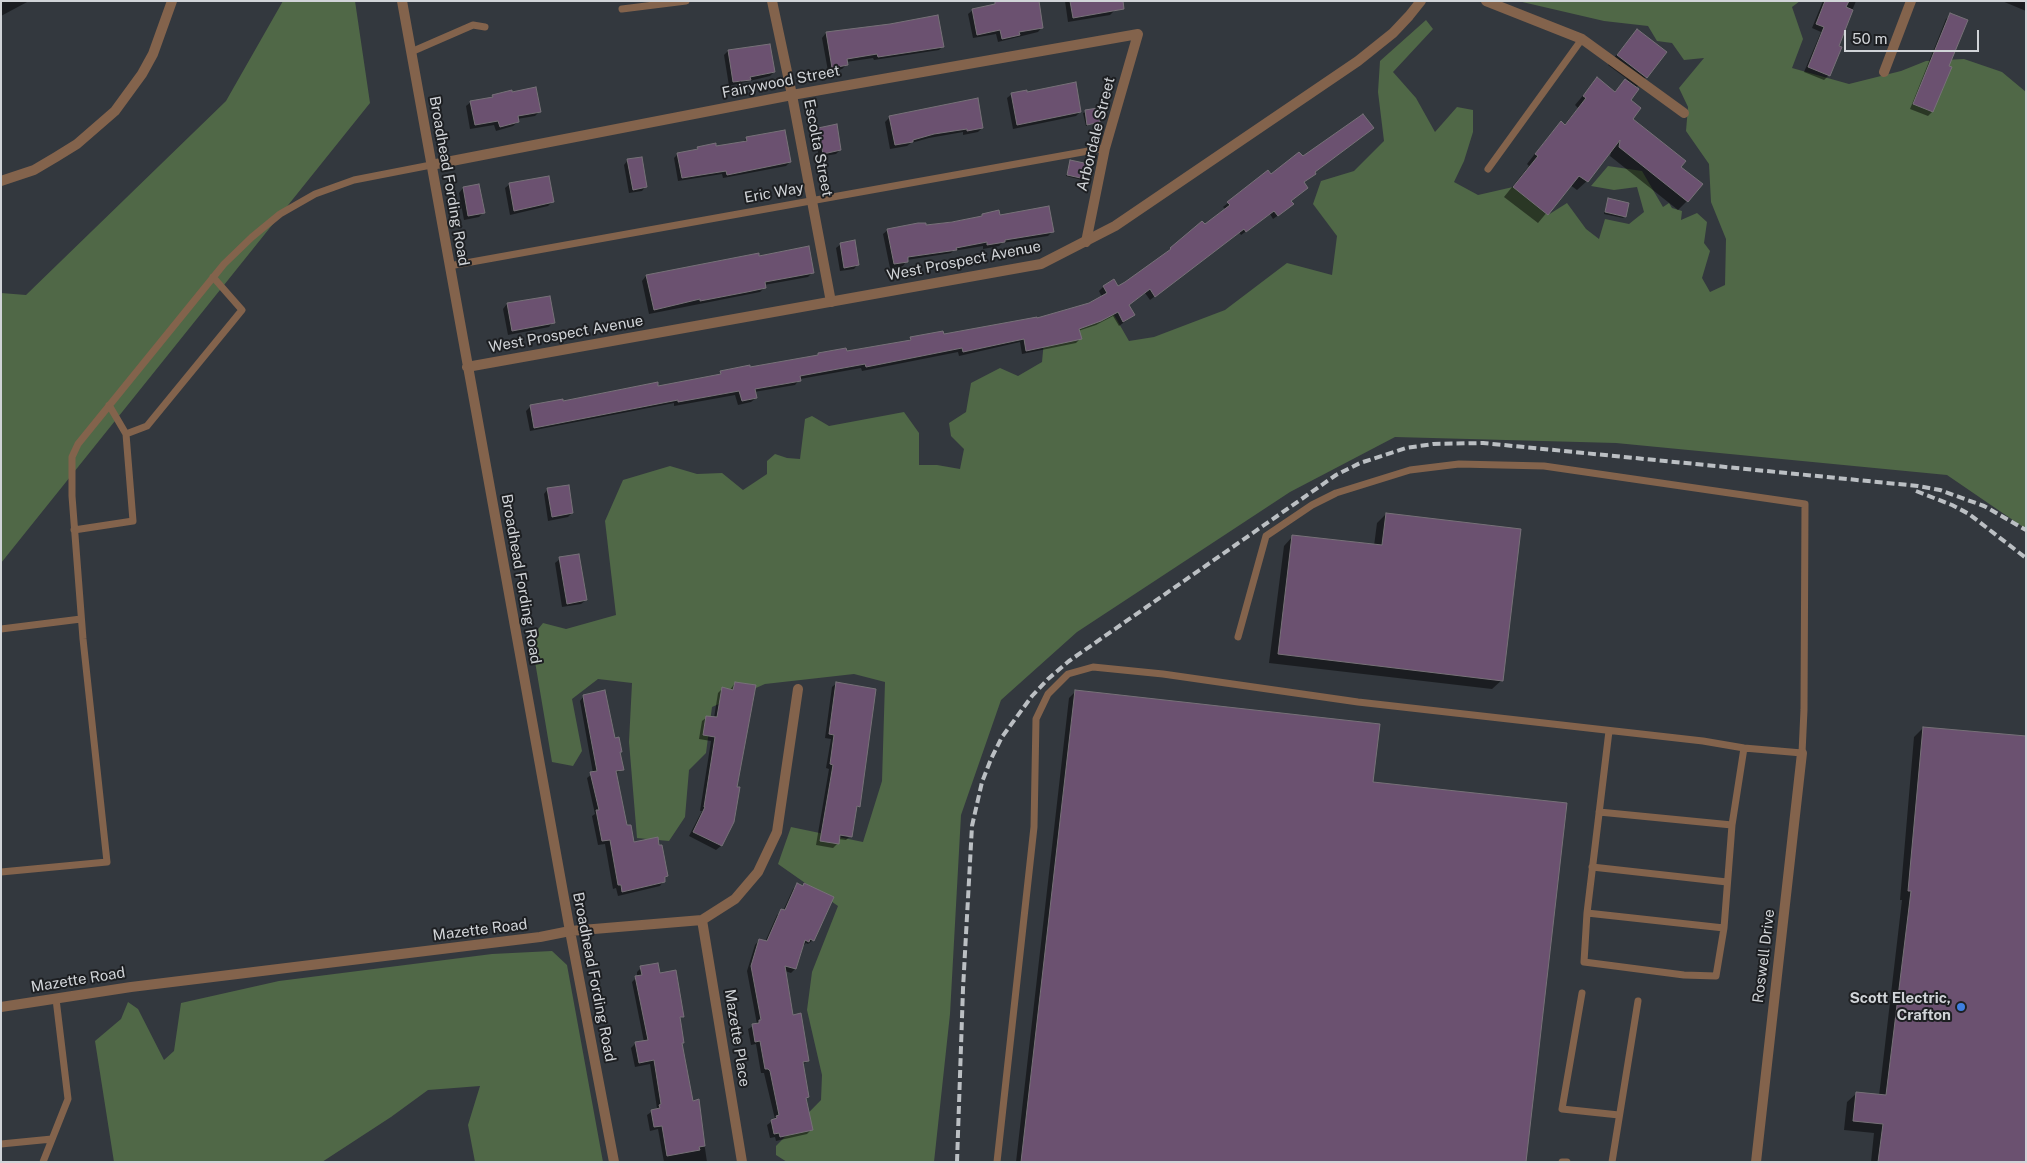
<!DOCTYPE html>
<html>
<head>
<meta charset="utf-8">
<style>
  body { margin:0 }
  #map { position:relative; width:2027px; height:1163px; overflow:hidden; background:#33383e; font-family:"Public Sans",sans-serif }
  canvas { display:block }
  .frame { position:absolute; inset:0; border:2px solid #d1d4d8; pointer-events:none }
  .scale { position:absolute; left:1844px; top:30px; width:135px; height:22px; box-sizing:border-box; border:2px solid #d1d4d8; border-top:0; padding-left:6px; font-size:15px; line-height:18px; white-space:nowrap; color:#d1d4d8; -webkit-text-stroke:4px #1d1f22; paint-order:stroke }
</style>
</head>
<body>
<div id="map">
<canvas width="2027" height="1163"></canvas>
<div class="frame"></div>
<div class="scale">50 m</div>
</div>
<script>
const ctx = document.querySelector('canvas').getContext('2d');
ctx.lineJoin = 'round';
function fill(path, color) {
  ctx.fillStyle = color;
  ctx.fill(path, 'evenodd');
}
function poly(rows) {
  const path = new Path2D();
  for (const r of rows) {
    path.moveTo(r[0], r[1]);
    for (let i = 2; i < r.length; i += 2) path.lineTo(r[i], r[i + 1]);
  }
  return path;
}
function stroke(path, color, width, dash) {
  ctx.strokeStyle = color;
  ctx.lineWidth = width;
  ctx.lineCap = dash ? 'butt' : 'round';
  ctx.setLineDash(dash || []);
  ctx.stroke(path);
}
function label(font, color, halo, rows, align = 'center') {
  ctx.font = font + ' "Public Sans",sans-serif';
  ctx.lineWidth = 4;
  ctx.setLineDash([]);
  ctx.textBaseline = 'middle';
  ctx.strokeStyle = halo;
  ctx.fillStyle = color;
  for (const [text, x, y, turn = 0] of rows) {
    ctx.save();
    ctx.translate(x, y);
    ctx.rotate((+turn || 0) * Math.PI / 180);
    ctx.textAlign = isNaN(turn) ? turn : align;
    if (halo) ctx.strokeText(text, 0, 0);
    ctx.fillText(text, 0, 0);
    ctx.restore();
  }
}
fill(poly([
  [283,1,355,1,370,103,1,563,1,293,26,295,226,101],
  [1518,1,1800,1,1792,7,1803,39,1792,68,1849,84,1901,71,1926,61,1964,59,2002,72,2026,92,2026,529,1947,475,1616,443,1395,437,1290,492,1077,632,1001,700,961,815,950,1014,934,1162,787,1162,776,1155,776,1146,821,1100,822,1075,807,1010,812,972,838,906,778,864,791,827,863,842,882,781,885,682,854,674,765,684,712,707,706,753,689,770,685,817,669,841,637,838,629,742,632,683,598,679,572,699,582,751,573,766,552,762,531,638,543,623,566,629,616,615,605,521,623,480,670,466,697,474,722,473,743,490,767,474,767,461,775,454,787,458,800,459,805,419,812,416,829,426,904,412,919,433,919,465,937,465,960,469,964,449,951,436,949,423,966,412,971,383,1000,368,1018,376,1042,362,1045,330,1110,308,1129,341,1154,337,1225,310,1287,263,1332,275,1337,236,1313,204,1321,181,1354,171,1384,141,1378,92,1380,61,1426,20,1433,29,1393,72,1416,98,1435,132,1457,107,1473,110,1473,132,1464,161,1454,182,1478,195,1513,187,1548,215,1567,203,1586,229,1599,239,1605,219,1629,224,1644,212,1637,187,1614,190,1591,186,1608,166,1642,171,1663,207,1669,203,1672,208,1682,211,1681,220,1697,213,1707,222,1704,243,1710,251,1702,278,1710,292,1725,285,1726,239,1711,202,1709,164,1686,131,1688,107,1679,88,1704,58,1684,60,1672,43,1657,41,1648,26,1604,21],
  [552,951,567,965,603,1162,475,1162,468,1125,480,1086,428,1090,391,1117,322,1162,114,1162,95,1041,121,1019,128,1002,138,1009,164,1060,174,1051,181,1003,279,981,492,954]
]), '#506847');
fill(poly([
  [1,1,29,1,1,16],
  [1065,1,1112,1,1114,11,1110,15,1068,22],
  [1823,1,1856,1,1837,47,1829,75,1824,80,1804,72,1821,32,1812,28],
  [2002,1,2026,1,2026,11],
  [973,10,1042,27,1038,32,998,42,996,34,973,38,968,14],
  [1951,15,1948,67,1932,112,1928,116,1910,109,1946,19],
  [1637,30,1646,77,1636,88,1629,101,1631,119,1679,167,1687,201,1678,210,1610,156,1612,149,1587,181,1577,190,1570,185,1538,223,1504,197,1529,166,1527,164,1552,132,1561,123,1564,125,1578,108,1575,105,1597,79,1614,92,1627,79,1608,65],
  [826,33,943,46,939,50,874,60,873,58,846,62,847,64,842,69,828,71,822,38],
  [728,51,774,72,770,76,729,86,724,55],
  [1012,94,1026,94,1080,112,1076,116,1013,129,1007,98],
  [493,96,539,112,535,116,517,119,518,122,513,126,496,131,494,125,470,129,466,106,471,102,490,99],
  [1097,109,1099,122,1086,126,1083,113],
  [890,117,982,128,978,132,963,135,963,132,929,138,911,143,907,146,890,149,885,122],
  [819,129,840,150,836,154,819,157,814,133],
  [747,138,790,162,786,166,723,178,722,174,678,181,674,158,678,154,695,151,698,148,715,148,742,143],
  [628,160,646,186,642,191,629,193,624,165],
  [1071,161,1084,179,1082,180,1066,176],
  [1314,173,1303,183,1290,201,1288,208,1273,219,1270,214,1241,235,1239,232,1150,300,1145,293,1128,305,1134,315,1119,326,1113,316,1096,325,1078,331,1080,339,1076,343,1022,354,1020,342,959,356,958,352,862,371,861,368,800,379,795,385,754,392,756,398,751,402,738,405,735,395,674,406,674,403,530,431,526,411,531,406,657,387,718,376,721,373,816,357,818,354,846,353,907,342,911,338,943,336,1036,320,1090,304,1102,297,1099,291,1103,287,1113,281,1118,288,1166,253,1202,223,1205,226,1226,210,1223,207,1228,203,1270,175],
  [510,184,553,201,548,206,510,215,505,188],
  [478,186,483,213,479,217,464,220,459,193,463,188],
  [1608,200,1625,216,1623,218,1604,214],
  [983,215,999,217,1052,232,1048,236,1002,243,999,246,983,249,983,246,953,251,951,253,907,260,903,266,890,268,883,234,888,230,979,218],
  [841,244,858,264,854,269,840,271,836,248],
  [758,257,812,273,808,277,764,285,765,287,760,292,649,314,642,281,646,276],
  [507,304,553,322,549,327,508,335,503,309],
  [548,489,572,513,568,517,548,521,544,494],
  [1386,514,1502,680,1492,689,1269,663,1284,546,1293,536,1374,546,1377,523],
  [560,559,586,600,581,604,562,607,555,563],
  [735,683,736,788,733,822,721,846,716,850,689,836,702,811,700,811,711,741,699,739,702,721,707,717,714,718,718,693,722,689,730,690],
  [837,683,858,806,855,810,850,836,846,840,838,839,838,843,833,848,816,845,829,769,826,768,831,739,825,738,832,687],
  [1076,691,1372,783,1525,1162,1016,1162,1069,698],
  [584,696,621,751,619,753,623,769,615,774,626,827,633,843,667,876,660,886,618,896,616,888,613,889,605,844,598,845,592,816,595,814,587,778,593,773,580,701],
  [1923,728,2026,1162,1871,1162,1874,1133,1844,1130,1847,1102,1857,1093,1879,1096,1902,900,1900,900,1914,737],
  [798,885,813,940,808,944,806,943,803,946,795,969,791,973,785,971,792,1016,808,1061,802,1065,808,1097,805,1100,811,1130,807,1134,776,1141,775,1137,770,1138,767,1125,775,1119,764,1073,761,1073,756,1044,751,1045,748,1029,757,1024,747,971,755,945,759,940,765,942,777,915,783,911,793,889],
  [641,968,659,974,682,1016,679,1020,683,1042,681,1044,692,1102,698,1101,707,1162,664,1162,658,1129,650,1131,647,1115,657,1108,650,1064,635,1067,631,1048,635,1044,644,1042,632,982,637,977,637,972]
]), '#0007');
const building = poly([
  [995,1,1039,1,1043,28,1019,32,1020,35,1002,39,1000,30,977,35,972,9,995,4,995,1],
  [1070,1,1123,1,1124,9,1073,18,1070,1],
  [1825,1,1849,1,1846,7,1853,10,1839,46,1842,47,1830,76,1808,67,1824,27,1816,24,1825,1],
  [1950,13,1968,20,1949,66,1952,67,1933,112,1913,104,1950,13],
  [938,15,944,47,878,57,877,54,847,59,848,65,832,68,826,32,890,24,938,15],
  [1637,29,1667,52,1647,78,1617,55,1637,29],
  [770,44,775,72,750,77,751,80,733,82,728,50,770,44],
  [1597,77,1615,92,1625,79,1639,89,1631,100,1641,108,1633,119,1686,161,1681,167,1703,184,1688,202,1619,147,1620,140,1588,182,1579,176,1548,215,1513,187,1538,156,1535,154,1561,121,1565,125,1586,98,1583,96,1597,77],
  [1076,82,1081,112,1017,125,1011,93,1027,90,1027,92,1076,82],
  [536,87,541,112,518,116,519,122,500,127,498,121,475,125,470,101,493,97,492,95,512,90,512,92,536,87],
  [978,98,983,128,967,131,967,129,934,134,913,140,913,142,895,145,889,116,978,98],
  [1098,108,1100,122,1087,125,1085,110,1098,108],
  [1363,114,1374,128,1315,172,1316,174,1304,182,1308,188,1291,201,1294,204,1278,216,1274,211,1246,232,1244,229,1155,297,1150,289,1129,305,1135,315,1123,322,1118,312,1101,321,1079,329,1082,339,1026,351,1024,339,963,352,962,348,866,367,865,364,800,376,801,381,755,389,757,398,742,401,739,391,678,402,678,400,534,428,530,405,563,399,563,401,658,382,658,386,721,374,720,371,750,365,750,367,818,355,818,353,846,348,847,351,911,340,910,337,943,331,944,334,1037,317,1037,318,1089,303,1107,293,1103,286,1114,279,1118,286,1125,282,1171,249,1170,248,1202,221,1205,224,1230,205,1227,202,1268,170,1271,174,1299,152,1303,156,1363,114],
  [837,124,841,150,823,154,818,128,837,124],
  [785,130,791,162,727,175,726,171,682,178,677,153,698,149,697,147,716,143,716,146,747,141,746,137,785,130],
  [642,157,647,187,633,190,627,159,642,157],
  [1070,160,1089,164,1085,179,1067,175,1070,160],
  [549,176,554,202,514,211,509,183,549,176],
  [479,184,485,213,468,216,463,187,479,184],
  [1608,198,1629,203,1626,217,1605,212,1608,198],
  [1049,206,1054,232,1005,240,1005,242,987,245,987,242,956,248,957,250,908,257,908,262,894,264,887,229,918,223,926,223,926,225,952,222,982,216,982,214,999,210,1000,215,1049,206],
  [855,240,859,265,844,268,840,243,855,240],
  [809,246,814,273,765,282,766,288,747,292,700,301,700,299,654,310,646,275,759,253,759,256,809,246],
  [550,296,555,323,512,331,507,303,550,296],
  [569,485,573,513,552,517,547,488,569,485],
  [1386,513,1521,529,1503,681,1278,654,1292,535,1382,545,1386,513],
  [579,554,587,600,567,604,559,557,579,554],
  [735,682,756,685,737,787,740,787,734,822,722,846,693,832,705,807,704,807,715,737,703,735,706,716,717,717,722,687,733,690,735,682],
  [836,682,876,689,860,807,857,806,852,837,840,835,839,844,820,841,833,765,830,764,834,735,829,734,836,682],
  [605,690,615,738,619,737,622,752,620,752,624,770,616,771,627,825,631,825,634,842,658,837,659,845,662,845,668,876,665,877,665,882,622,892,621,885,618,885,610,840,602,841,596,810,599,810,590,772,597,771,584,702,583,695,605,690],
  [1075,690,1380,724,1373,782,1567,803,1526,1162,1021,1162,1075,690],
  [1923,727,2026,736,2026,1162,1878,1162,1883,1124,1853,1121,1856,1092,1886,1095,1911,891,1908,891,1923,727],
  [797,883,803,886,804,883,834,897,814,941,810,939,809,942,805,940,796,969,785,966,793,1015,801,1013,809,1061,803,1062,809,1097,806,1098,813,1130,780,1137,779,1133,774,1134,771,1120,777,1118,776,1116,779,1115,770,1071,768,1069,765,1069,760,1041,755,1042,752,1024,759,1023,759,1020,761,1020,751,966,759,939,767,941,781,909,785,910,797,883],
  [658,963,660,973,676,970,684,1017,680,1017,684,1043,682,1043,693,1101,699,1099,705,1146,699,1147,700,1150,667,1156,662,1126,654,1127,651,1110,660,1108,659,1105,661,1104,654,1060,639,1063,635,1042,648,1040,635,976,642,975,640,966,658,963]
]);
fill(building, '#6b5170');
stroke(building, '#777178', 1);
stroke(poly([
  [622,9,686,1],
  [411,52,473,25,485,27],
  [1488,169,1582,39],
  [449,266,1105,148],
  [126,434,147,426,242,310,213,277],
  [74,530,133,521,126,434,109,405],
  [1,629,81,619],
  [1609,731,1587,913,1584,962,1684,975,1716,976,1724,928,1732,825,1744,748],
  [1599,812,1732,825],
  [1592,867,1727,882],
  [1,872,107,862,83,639,72,496,72,457,78,444,224,264,252,237,280,214,315,194,354,180,431,165],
  [1587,913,1724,928],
  [1582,993,1562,1109,1619,1115],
  [1,1144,52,1139],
  [43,1162,68,1099,56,999],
  [997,1162,1034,827,1036,719,1048,694,1068,674,1093,667,1163,674,1358,702,1703,741,1744,748,1802,753,1804,710,1805,504,1544,466,1459,464,1410,470,1336,493,1312,505,1266,536,1238,637],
  [1562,1162,1567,1162],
  [1612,1162,1638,1001]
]), '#83634c', 7);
stroke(poly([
  [772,1,792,95,831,302],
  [1486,1,1582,39,1684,113],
  [1884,72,1911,1],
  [431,165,792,95,1138,34,1105,148,1086,242],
  [1,181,34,170,56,157,77,144,115,111,142,74,153,54,172,1],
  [702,920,742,1162],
  [614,1162,570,931,702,920,735,899,758,872,777,832,798,689],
  [1756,1162,1802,753]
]), '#83634c', 10);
stroke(poly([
  [467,367,1041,264,1115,226,1358,61,1393,33,1409,16,1421,1],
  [1,1007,131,987,540,937,570,931,402,1]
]), '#83634c', 10);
stroke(poly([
  [1916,491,1952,505,1969,514,2026,558],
  [957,1162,963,989,972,826,982,782,991,759,1002,737,1032,696,1048,679,1069,661,1336,475,1360,463,1406,448,1433,444,1483,443,1918,486,1940,490,1984,506,2026,530]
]), '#bbbfc3', 4, [8, 4]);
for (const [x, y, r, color] of [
  [1961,1007,5,"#3f7fe0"]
]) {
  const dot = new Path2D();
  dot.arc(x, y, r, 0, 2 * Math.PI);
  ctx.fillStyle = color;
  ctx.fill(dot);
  stroke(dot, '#1d1f22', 2);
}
label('15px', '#d1d4d8', '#1d1f22', [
  ["Fairywood Street",781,82,-11],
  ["Arbordale Street",1096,134,-76],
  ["Escolta Street",818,148,79],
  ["Broadhead Fording Road",449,181,80],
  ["Eric Way",774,193,-10],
  ["West Prospect Avenue",964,261,-11],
  ["West Prospect Avenue",566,334,-10],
  ["Broadhead Fording Road",521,579,80],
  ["Mazette Road",480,930,-7],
  ["Roswell Drive",1764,956,-83],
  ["Broadhead Fording Road",594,977,79],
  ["Mazette Road",78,980,-9],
  ["Mazette Place",737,1038,81]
]);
label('bold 15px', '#d1d4d8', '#1d1f22', [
  ["Scott Electric,",1951,998],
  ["Crafton",1951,1015]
], 'right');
</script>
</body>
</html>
